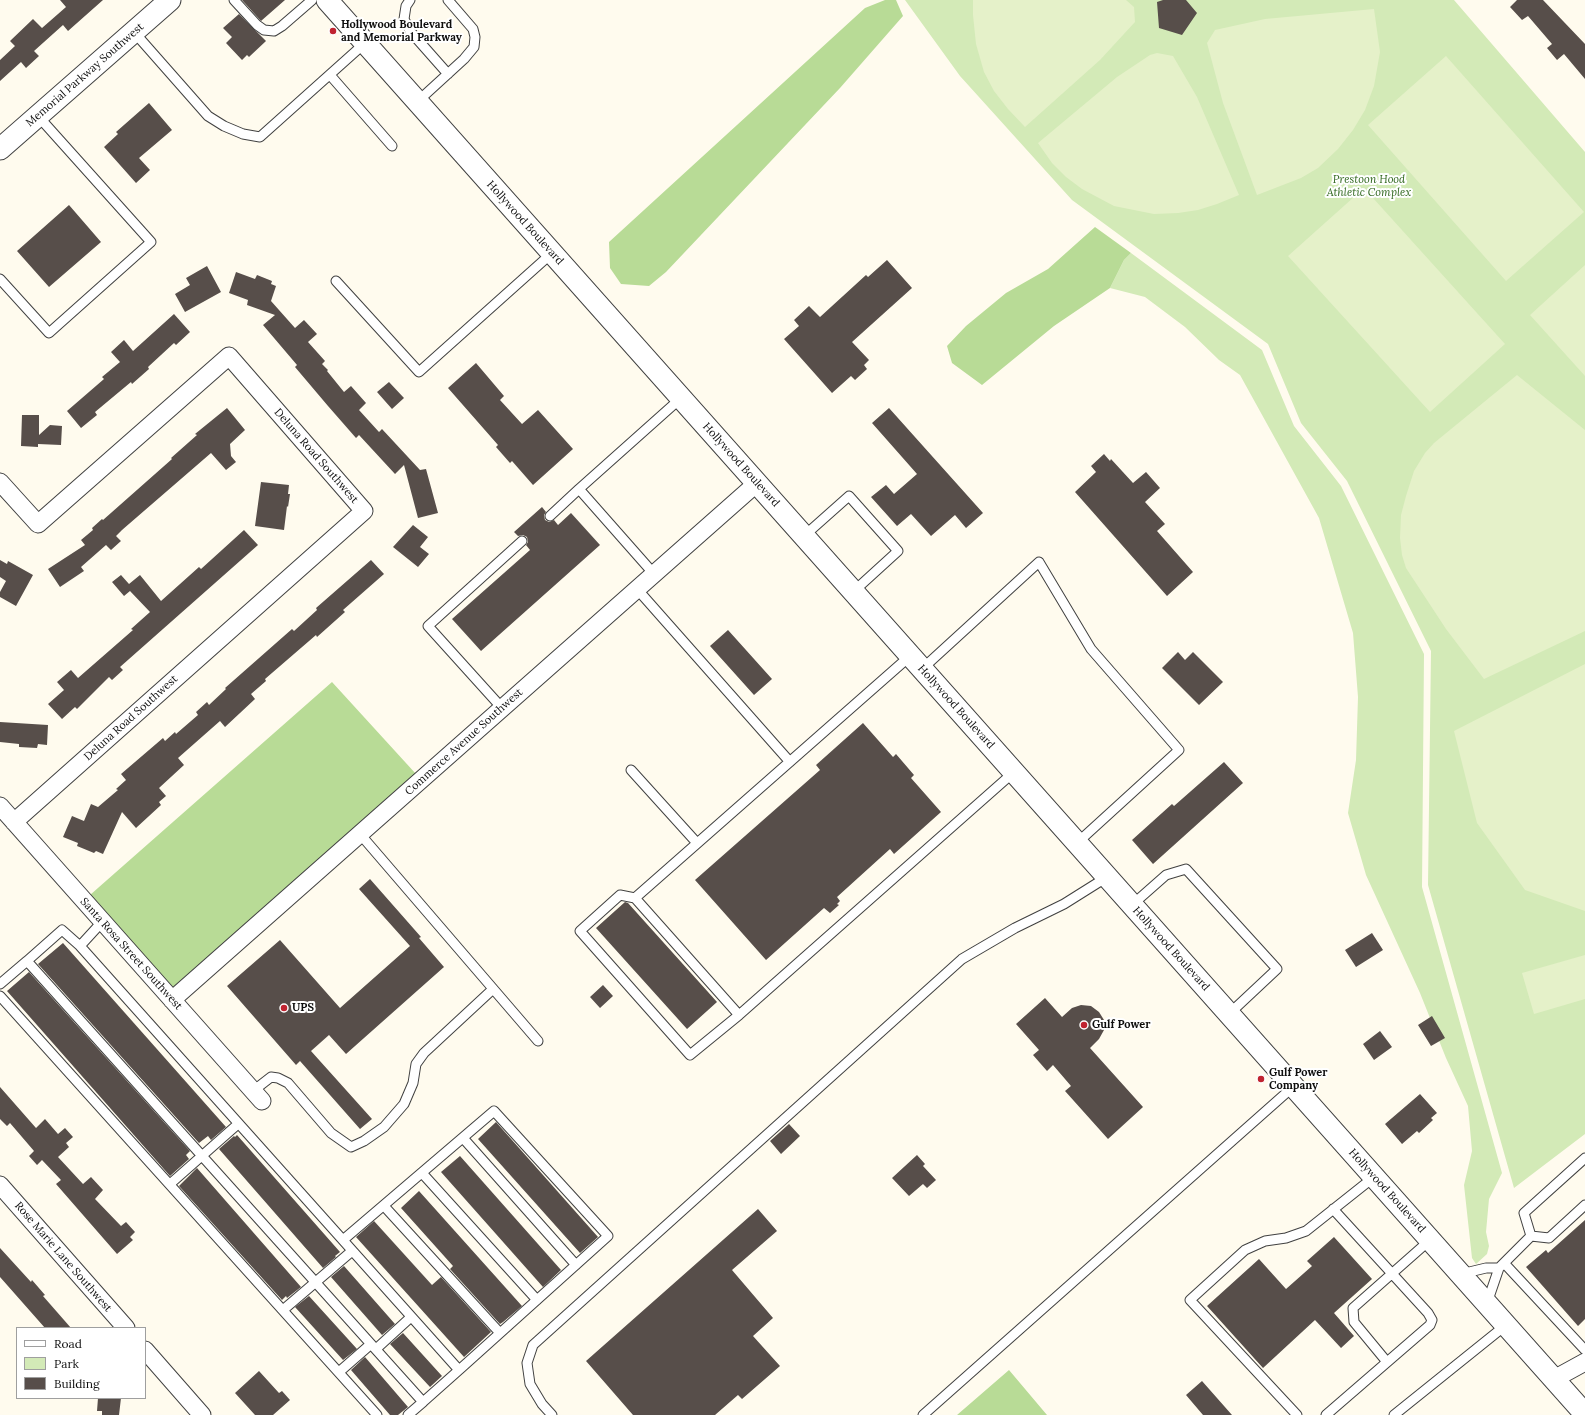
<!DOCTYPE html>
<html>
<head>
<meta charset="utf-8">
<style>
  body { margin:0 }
  #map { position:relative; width:1585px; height:1415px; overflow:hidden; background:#fffbee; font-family:Lora,serif }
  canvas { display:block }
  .legend { position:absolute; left:16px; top:1327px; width:130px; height:72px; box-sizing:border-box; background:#fff; border:1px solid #9f9f9f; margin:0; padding:5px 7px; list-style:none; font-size:12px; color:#0e0e0e }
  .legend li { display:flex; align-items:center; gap:8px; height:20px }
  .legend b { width:20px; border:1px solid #9f9f9f }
</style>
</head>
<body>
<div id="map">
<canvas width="1585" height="1415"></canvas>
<ul class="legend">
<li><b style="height:5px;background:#fff"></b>Road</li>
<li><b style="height:11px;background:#d3eab7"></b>Park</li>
<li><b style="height:11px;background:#574e4a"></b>Building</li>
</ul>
</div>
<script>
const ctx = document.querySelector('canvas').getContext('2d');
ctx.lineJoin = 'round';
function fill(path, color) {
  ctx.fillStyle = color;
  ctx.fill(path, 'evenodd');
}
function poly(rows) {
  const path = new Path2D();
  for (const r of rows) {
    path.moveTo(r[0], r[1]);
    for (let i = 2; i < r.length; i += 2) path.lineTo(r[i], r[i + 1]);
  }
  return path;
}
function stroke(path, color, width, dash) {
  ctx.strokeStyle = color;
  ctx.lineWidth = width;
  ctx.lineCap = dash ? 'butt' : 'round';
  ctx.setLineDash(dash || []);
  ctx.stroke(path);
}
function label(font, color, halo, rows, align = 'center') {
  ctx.font = font + ' Lora,serif';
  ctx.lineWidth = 4;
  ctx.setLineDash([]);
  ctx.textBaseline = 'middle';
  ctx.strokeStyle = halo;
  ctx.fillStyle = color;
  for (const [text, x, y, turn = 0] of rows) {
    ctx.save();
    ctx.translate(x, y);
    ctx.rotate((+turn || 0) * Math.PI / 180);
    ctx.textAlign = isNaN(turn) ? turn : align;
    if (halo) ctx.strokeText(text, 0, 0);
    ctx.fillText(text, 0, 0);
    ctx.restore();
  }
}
fill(poly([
  [905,0,1454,0,1585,152,1585,1134,1514,1188,1428,885,1431,651,1347,481,1301,423,1268,344,1072,200,960,76],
  [1131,253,1262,350,1294,426,1341,486,1424,654,1422,887,1502,1173,1489,1199,1486,1232,1489,1246,1487,1254,1476,1264,1472,1258,1464,1185,1472,1151,1468,1106,1446,1058,1420,993,1366,875,1348,813,1356,760,1358,697,1353,633,1319,518,1240,375,1219,360,1185,327,1145,297,1110,288,1124,260]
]), '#d3eab7');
fill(poly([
  [885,0,896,0,903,16,840,88,666,272,649,286,621,284,610,268,609,242,865,8],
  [1095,227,1131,253,1124,260,1110,288,1054,326,982,385,952,363,947,346,966,326,1006,293,1048,269],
  [332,682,416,774,174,989,90,895],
  [1009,1370,1047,1415,957,1415]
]), '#b8db96');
fill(poly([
  [973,0,1126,0,1134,7,1135,22,1100,60,1025,127,1008,109,994,91,984,72,976,44,973,15],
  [1374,9,1380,52,1374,86,1365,110,1353,130,1338,149,1318,168,1301,178,1257,195,1223,103,1207,43,1215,30,1265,19],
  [1157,53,1173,56,1197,97,1239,195,1217,204,1198,210,1178,213,1154,214,1114,206,1082,189,1066,177,1052,163,1038,143,1117,77,1150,55],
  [1446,56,1584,212,1506,281,1368,125],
  [1364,188,1505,344,1430,412,1288,256],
  [1585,265,1585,376,1530,315],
  [1517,375,1585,430,1585,631,1484,679,1446,629,1406,568,1402,555,1400,538,1401,515,1406,496,1414,471,1425,453,1434,443],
  [1585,664,1585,911,1525,890,1477,823,1454,731],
  [1585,955,1585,999,1534,1014,1522,973]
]), '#e5f1c9');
fill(poly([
  [60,0,103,0,68,31,63,25,34,51,39,56,26,68,21,62,0,81,0,60,15,46,10,41,33,19,42,28,66,7],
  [242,0,285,0,261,21],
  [1163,0,1186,0,1197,13,1182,35,1159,28,1157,2],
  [1517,0,1543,0,1585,44,1585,79,1564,54,1557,60,1547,48,1552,44,1528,16,1522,20,1510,7],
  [239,14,266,41,249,57,247,55,242,60,226,43,232,37,223,28],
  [149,103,172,130,139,158,150,170,136,183,104,147,118,134,116,132],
  [69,205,101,242,49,287,17,251],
  [887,260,912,288,852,342,869,360,864,365,867,369,855,380,851,376,832,393,784,339,799,326,794,320,809,306,820,317,866,275,868,277],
  [207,266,221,292,185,312,175,294,190,285,186,278],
  [236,272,255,279,257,275,272,281,271,284,276,286,271,301,295,328,304,320,317,334,308,342,325,361,322,364,328,370,327,371,344,392,351,386,366,403,359,410,379,432,382,429,420,470,426,469,438,513,418,518,404,465,395,474,359,435,356,438,328,406,295,367,297,365,263,325,275,315,247,305,248,300,229,293],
  [174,314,190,332,176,345,174,343,148,367,149,369,132,384,131,382,95,412,97,415,81,428,67,411,104,379,102,377,120,362,111,352,124,340,133,351],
  [476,363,504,396,500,400,522,424,538,410,573,449,533,485,512,461,510,463,496,447,498,445,448,388],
  [389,382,404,398,392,409,377,392],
  [227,408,245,430,230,444,231,456,236,462,226,470,211,453,122,530,116,536,121,541,111,550,106,545,81,567,84,571,60,587,48,569,85,545,81,540,93,530,92,528,102,519,103,520,172,459,171,458,197,435,195,434],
  [889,408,983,513,966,528,955,515,931,536,911,514,897,526,871,497,886,485,894,494,917,474,872,423],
  [22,415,39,415,39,435,50,425,62,426,61,445,38,444,38,447,21,446],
  [1104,454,1110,461,1111,459,1133,483,1146,472,1160,488,1145,502,1165,524,1157,531,1193,572,1167,596,1075,492,1096,472,1091,466],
  [261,482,289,485,288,494,290,494,288,507,287,506,284,530,255,526],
  [542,507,546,512,544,515,545,520,549,522,554,520,558,525,571,513,600,545,481,651,452,619,530,550,526,545,528,542,527,537,523,535,518,536,514,532],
  [413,525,428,537,420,547,429,554,418,567,393,547],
  [244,530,258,545,120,667,123,670,112,680,109,677,77,709,75,707,62,719,48,704,64,690,57,682,71,670,78,678,133,630,131,629,150,612,130,591,124,596,112,582,121,575,129,584,140,575,161,601,199,567,201,569],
  [0,560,7,564,8,561,33,575,16,606,0,597,0,592,6,581,0,577],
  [371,560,384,574,343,610,345,612,317,637,316,635,265,679,266,681,251,694,255,699,225,727,220,721,178,758,184,765,159,788,166,796,159,802,161,805,136,828,122,812,103,854,96,851,94,853,77,846,78,843,63,837,72,816,84,821,91,804,98,807,118,790,116,789,126,780,121,774,163,738,165,741,175,732,176,734,198,715,196,712,207,702,209,705,226,689,225,688,292,629,294,631,317,610,316,608],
  [728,630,772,679,754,695,710,646],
  [1178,652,1185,660,1193,652,1223,682,1199,705,1162,668],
  [0,722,48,725,47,745,38,744,37,748,19,747,19,744,0,742],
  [863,723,893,757,896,754,914,775,911,778,941,812,894,854,890,849,837,897,840,901,837,904,839,905,830,913,824,908,766,960,695,880,820,770,816,765],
  [1224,762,1243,783,1153,864,1132,840,1172,804,1174,806],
  [370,879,421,937,419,938,444,967,346,1054,329,1035,311,1051,372,1119,360,1129,300,1061,296,1065,227,986,280,940,340,1008,410,946,359,889],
  [625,902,628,903,717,1002,687,1029,596,928],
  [1372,933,1383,950,1356,967,1345,950],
  [63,943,226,1127,211,1140,208,1136,199,1143,38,964],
  [29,972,190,1151,186,1155,189,1159,170,1176,7,991],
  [603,985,613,996,600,1008,590,997],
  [1045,998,1062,1017,1072,1008,1081,1005,1091,1006,1099,1012,1104,1020,1104,1030,1099,1039,1090,1048,1143,1107,1108,1139,1065,1091,1071,1086,1053,1065,1047,1071,1033,1055,1039,1050,1016,1024],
  [1432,1016,1445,1038,1431,1046,1418,1025],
  [1380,1031,1392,1047,1374,1060,1363,1044],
  [0,1087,36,1128,45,1119,58,1134,65,1128,73,1137,66,1143,69,1147,58,1157,83,1184,91,1177,103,1190,95,1199,121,1226,126,1222,135,1232,130,1237,133,1240,117,1254,56,1184,61,1180,42,1160,37,1165,29,1156,34,1151,10,1123,7,1126,0,1119],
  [1420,1094,1437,1113,1431,1118,1433,1120,1419,1133,1417,1131,1402,1144,1385,1124],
  [496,1122,598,1237,580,1253,478,1139],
  [789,1124,800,1136,781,1154,770,1141],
  [237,1135,340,1252,335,1256,336,1257,323,1268,219,1149,234,1136,235,1137],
  [917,1155,925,1164,923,1166,936,1180,927,1188,923,1184,909,1196,892,1178],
  [460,1156,561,1270,543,1287,441,1172],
  [197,1168,301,1287,287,1298,286,1296,282,1300,179,1186],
  [419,1191,522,1306,503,1322,500,1324,450,1269,453,1266,401,1208],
  [758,1209,777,1231,732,1270,773,1318,753,1336,780,1366,742,1399,738,1395,715,1415,633,1415,586,1361],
  [1585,1220,1585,1319,1578,1326,1526,1267,1546,1250,1548,1253],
  [374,1221,432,1285,441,1277,491,1332,464,1357,356,1237],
  [1334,1237,1372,1279,1334,1313,1354,1336,1341,1348,1315,1320,1263,1368,1207,1306,1259,1259,1286,1289,1312,1266,1307,1261],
  [0,1248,31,1282,32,1280,45,1295,43,1296,71,1328,45,1328,0,1277],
  [344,1266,395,1324,382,1335,331,1277],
  [309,1296,357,1349,343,1360,295,1307],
  [403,1333,442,1376,430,1387,390,1344],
  [365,1357,408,1407,398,1415,390,1415,351,1370],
  [259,1371,279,1393,282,1391,290,1400,273,1415,255,1415,235,1393],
  [1202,1381,1232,1415,1203,1415,1186,1395],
  [98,1398,121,1398,119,1415,102,1415,102,1411,97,1411]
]), '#574e4a');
const service = poly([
  [234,0,257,25,264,30,274,31,282,26,312,0],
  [410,0,406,6,404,19,410,31,448,74],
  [134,32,208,116,224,126,243,134,260,137,365,43],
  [330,75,392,146],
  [417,102,464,59,474,47,475,37,473,29,448,0],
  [0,279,49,333,151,242,38,116],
  [336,281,419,372,552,253],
  [550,516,579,489],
  [804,536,849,496,898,551,853,592],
  [654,574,579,489,681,398],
  [637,589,790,762],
  [910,656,635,898,739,1015,1014,772],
  [922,669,1039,562,1091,649,1179,750,1077,843],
  [502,708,428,626,522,541],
  [631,770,697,843],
  [360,834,538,1041],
  [635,898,620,895,580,931,690,1055,739,1015],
  [1132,905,1166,875,1186,869,1277,969,1229,1014],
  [80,946,62,930,27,961,423,1402,459,1370,80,946,102,922],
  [0,984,27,961],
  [0,996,377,1415],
  [253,1091,271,1077,278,1078,288,1083,331,1133,351,1147,364,1141,384,1127,404,1104,413,1083,416,1064,424,1053,493,989],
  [463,1138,576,1265],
  [422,1173,537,1300],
  [170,1184,238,1124],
  [384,1206,500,1333],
  [1531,1236,1524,1213,1585,1158],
  [343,1240,494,1111,608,1236,459,1370],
  [1504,1263,1531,1236,1549,1238,1585,1205],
  [1461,1274,1486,1268,1499,1268],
  [1487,1303,1499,1268,1504,1263,1585,1350],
  [283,1310,352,1251],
  [376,1349,411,1317],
  [1387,1362,1354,1322,1353,1308,1430,1240],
  [339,1372,371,1344],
  [408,1415,423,1402],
  [552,1415,542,1404,530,1384,527,1363,533,1345,962,959,1015,928,1064,904,1107,877],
  [923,1415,1294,1086],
  [1297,1415,1190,1300,1245,1250,1265,1241,1286,1238,1306,1231,1374,1177],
  [1326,1415,1430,1325,1432,1320,1428,1313,1333,1209],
  [1394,1415,1506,1325]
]);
const minor = poly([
  [0,482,38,524,229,356,364,511,14,822],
  [0,806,262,1101],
  [172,1000,757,483],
  [0,1185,126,1328],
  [145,1350,202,1415],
  [1554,1379,1585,1362]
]);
const tertiary = poly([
  [327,0,1585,1414],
  [0,149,170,0]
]);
stroke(service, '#414141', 11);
stroke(minor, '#414141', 19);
stroke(tertiary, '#414141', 23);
stroke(service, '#fff', 9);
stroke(minor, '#fff', 17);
stroke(tertiary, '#fff', 21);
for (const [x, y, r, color] of [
  [333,31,4,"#c02330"],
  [284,1008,4,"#c02330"],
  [1084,1025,4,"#c02330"],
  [1261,1079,4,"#c02330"]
]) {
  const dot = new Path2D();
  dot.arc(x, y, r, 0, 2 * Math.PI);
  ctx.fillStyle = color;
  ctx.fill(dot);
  stroke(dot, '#fff', 1.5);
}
label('bold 11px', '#0e0e0e', '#fff', [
  ["Hollywood Boulevard",341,25],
  ["and Memorial Parkway",341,38],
  ["UPS",292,1008],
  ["Gulf Power",1092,1025],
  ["Gulf Power",1269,1073],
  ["Company",1269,1086]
], 'left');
label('11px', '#0e0e0e', '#fff', [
  ["Memorial Parkway Southwest",85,75,-41],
  ["Hollywood Boulevard",525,223,48],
  ["Deluna Road Southwest",316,456,49],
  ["Hollywood Boulevard",741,465,48],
  ["Hollywood Boulevard",956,707,48],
  ["Deluna Road Southwest",131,718,-42],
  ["Commerce Avenue Southwest",464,742,-42],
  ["Hollywood Boulevard",1171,949,48],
  ["Santa Rosa Street Southwest",131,954,48],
  ["Hollywood Boulevard",1387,1191,48],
  ["Rose Marie Lane Southwest",63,1257,49]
]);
label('italic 11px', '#2f671d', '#fff', [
  ["Prestoon Hood",1369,180],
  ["Athletic Complex",1369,193]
]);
</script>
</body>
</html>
